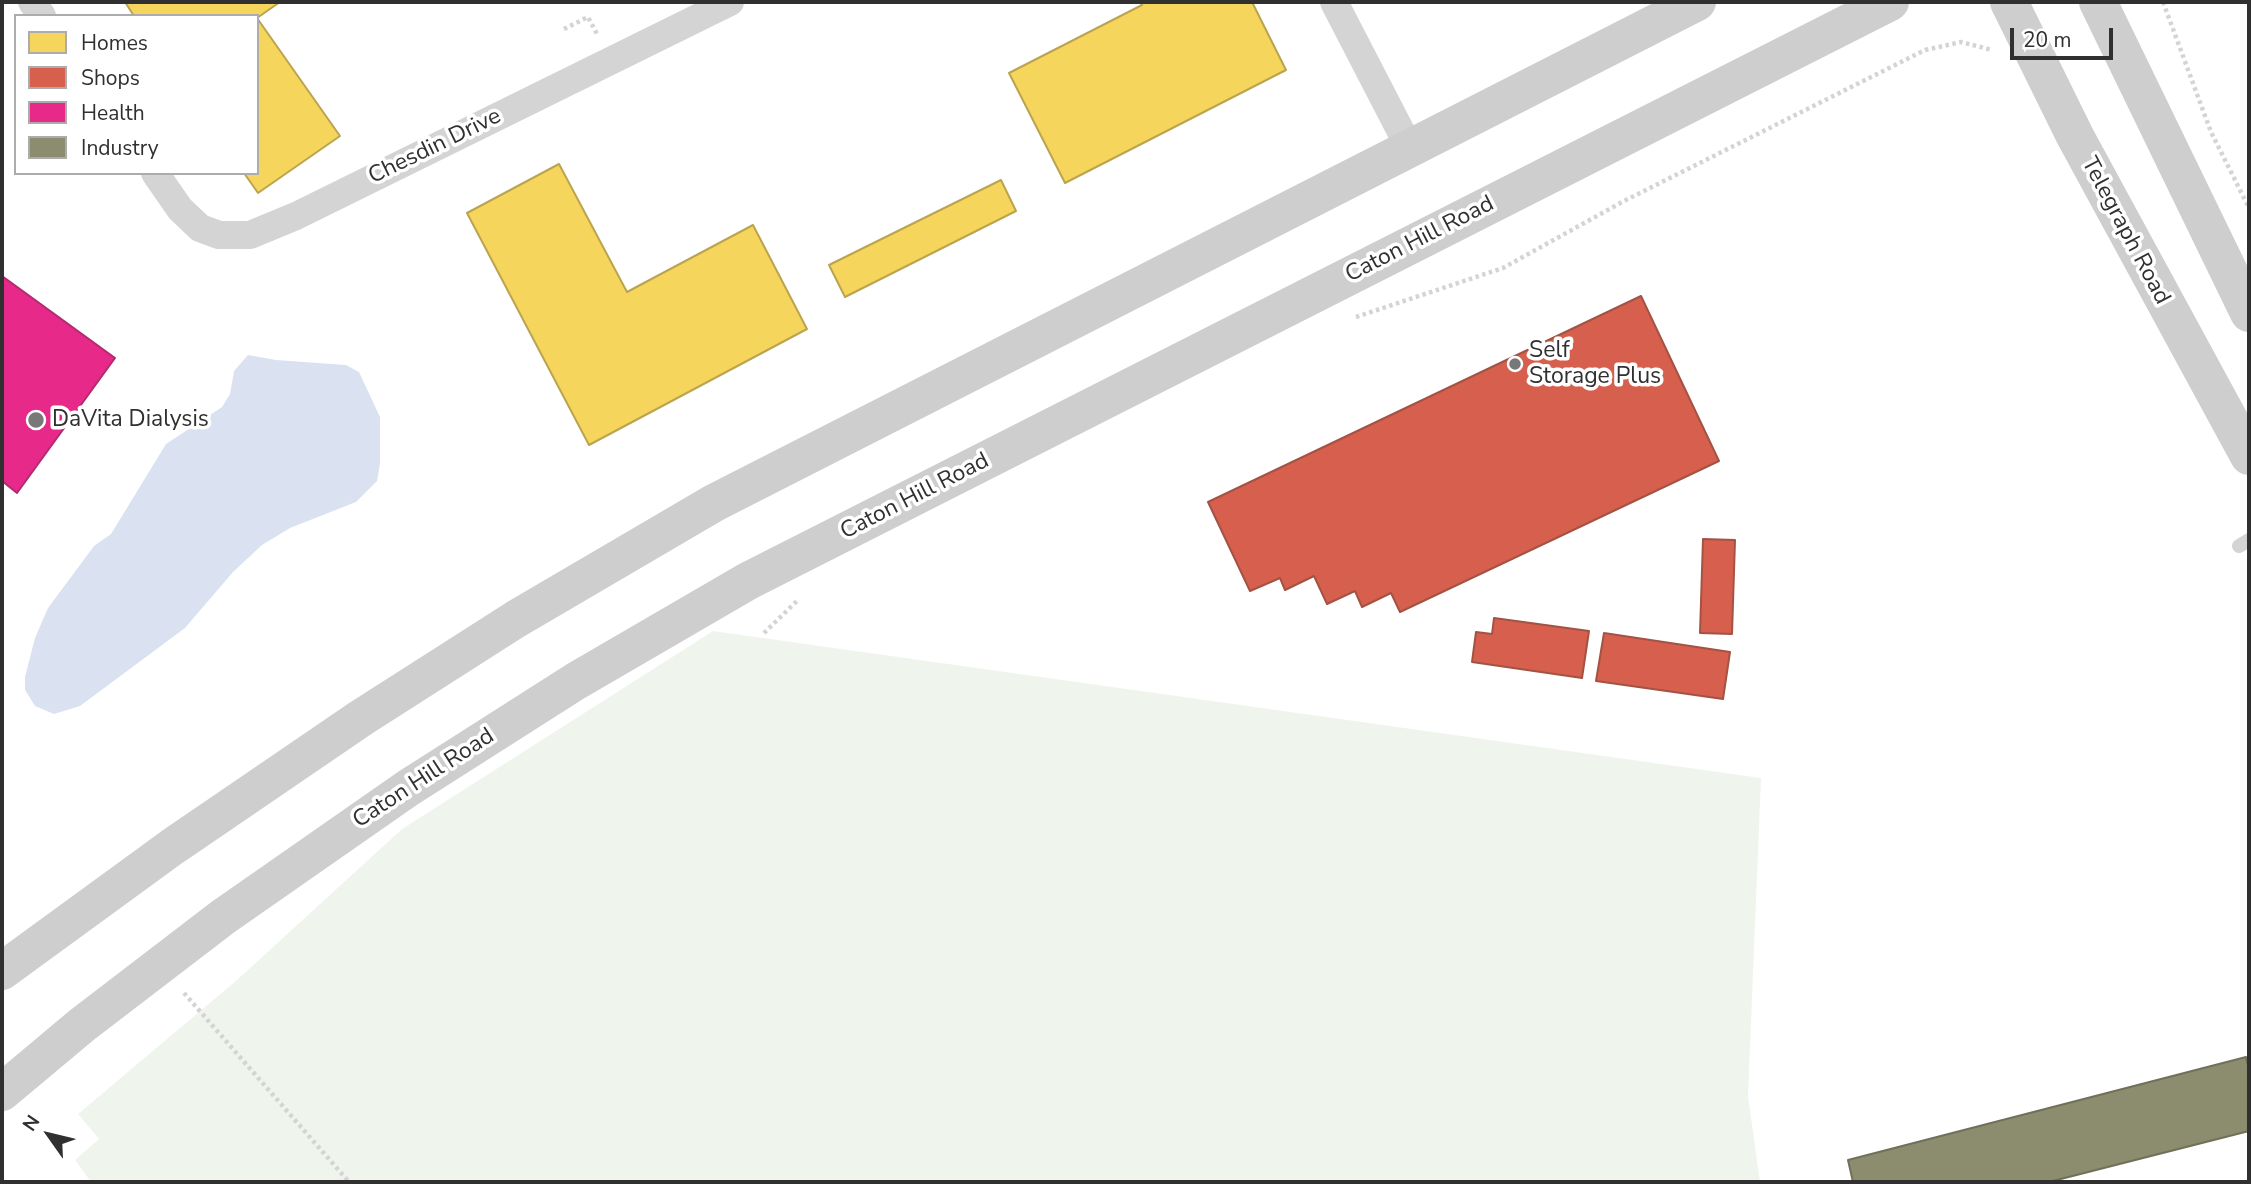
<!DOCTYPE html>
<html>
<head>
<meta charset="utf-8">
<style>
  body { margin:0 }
  #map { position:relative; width:2251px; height:1184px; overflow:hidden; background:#fff; font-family:"Nunito Sans",sans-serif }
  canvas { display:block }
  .frame { position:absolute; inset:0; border:4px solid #303030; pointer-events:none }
  .legend { position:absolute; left:14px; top:14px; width:245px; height:161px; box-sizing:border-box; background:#fff; border:2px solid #acacac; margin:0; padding:9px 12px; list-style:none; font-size:21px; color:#303030 }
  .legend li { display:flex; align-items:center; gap:14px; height:35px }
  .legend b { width:35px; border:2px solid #acacac }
  .north { position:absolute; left:14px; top:1100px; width:70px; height:70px; -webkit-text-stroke:5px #fff; paint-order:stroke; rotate:304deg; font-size:19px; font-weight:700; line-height:28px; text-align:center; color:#303030 }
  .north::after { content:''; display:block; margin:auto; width:24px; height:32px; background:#303030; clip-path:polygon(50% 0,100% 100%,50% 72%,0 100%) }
  .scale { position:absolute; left:2010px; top:28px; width:103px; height:32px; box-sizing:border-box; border:4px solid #303030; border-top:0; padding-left:9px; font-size:21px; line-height:24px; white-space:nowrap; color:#303030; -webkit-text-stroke:5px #fff; paint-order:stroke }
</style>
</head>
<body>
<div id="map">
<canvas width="2251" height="1184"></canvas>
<div class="frame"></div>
<ul class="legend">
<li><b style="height:19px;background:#f6d55c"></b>Homes</li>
<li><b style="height:19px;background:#d6604d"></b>Shops</li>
<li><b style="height:19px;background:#e7298a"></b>Health</li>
<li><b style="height:19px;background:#8c8c6e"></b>Industry</li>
</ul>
<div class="north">N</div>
<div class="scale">20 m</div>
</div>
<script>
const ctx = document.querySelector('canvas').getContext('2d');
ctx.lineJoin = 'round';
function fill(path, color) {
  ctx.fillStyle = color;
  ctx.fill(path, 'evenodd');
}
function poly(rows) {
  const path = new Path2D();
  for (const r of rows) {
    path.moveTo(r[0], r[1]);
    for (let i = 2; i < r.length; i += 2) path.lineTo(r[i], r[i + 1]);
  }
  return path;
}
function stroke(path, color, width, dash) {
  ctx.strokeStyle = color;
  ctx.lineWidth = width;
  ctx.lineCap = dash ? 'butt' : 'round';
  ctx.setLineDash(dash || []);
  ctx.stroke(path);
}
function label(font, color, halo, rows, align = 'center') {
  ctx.font = font + ' "Nunito Sans",sans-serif';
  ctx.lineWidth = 7;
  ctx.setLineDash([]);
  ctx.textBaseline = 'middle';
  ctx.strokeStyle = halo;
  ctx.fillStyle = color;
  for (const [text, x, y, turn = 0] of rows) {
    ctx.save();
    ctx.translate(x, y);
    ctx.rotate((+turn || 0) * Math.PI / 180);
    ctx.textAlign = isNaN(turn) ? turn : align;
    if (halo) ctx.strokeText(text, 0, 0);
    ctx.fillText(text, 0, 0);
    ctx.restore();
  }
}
fill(poly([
  [713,631,1761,778,1748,1096,1760,1182,91,1182,75,1160,99,1139,78,1114,237,980,402,829]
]), '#eff5ed');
fill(poly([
  [248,355,276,360,346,365,359,372,380,417,380,464,377,481,356,502,290,528,262,545,233,572,185,628,80,706,54,714,35,706,25,690,25,677,35,638,48,608,94,546,111,534,166,444,222,407,230,394,234,371]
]), '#dae2f2');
const homes = poly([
  [125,2,280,2,257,18,340,136,258,193,244,173,257,173,257,16,134,16,125,2],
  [1141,2,1252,2,1286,70,1065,183,1009,73,1142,5,1141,2],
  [559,164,627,292,753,225,807,329,589,445,467,213,559,164],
  [1001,180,1016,211,845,297,829,265,1001,180]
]);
fill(homes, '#f6d55c');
stroke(homes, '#bba44f', 2);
const shops = poly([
  [1641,296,1719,461,1400,612,1391,593,1362,607,1355,591,1327,604,1314,576,1285,590,1280,578,1250,591,1208,502,1641,296],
  [1703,539,1735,540,1732,634,1700,633,1703,539],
  [1494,618,1589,631,1582,678,1472,662,1476,632,1492,634,1494,618],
  [1604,633,1730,652,1723,699,1596,681,1604,633]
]);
fill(shops, '#d6604d');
stroke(shops, '#a45244', 2);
const health = poly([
  [2,276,115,358,17,493,2,481,2,276]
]);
fill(health, '#e7298a');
stroke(health, '#b02b6f', 2);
const industry = poly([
  [2246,1057,2249,1070,2249,1131,2049,1182,1853,1182,1848,1160,2246,1057]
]);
fill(industry, '#8c8c6e');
stroke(industry, '#70705b', 2);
stroke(poly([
  [2163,2,2211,132,2249,208],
  [564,29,588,17,597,34],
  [1356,317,1503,268,1624,201,1925,50,1961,42,1992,50],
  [764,633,799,599],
  [184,993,349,1182]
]), '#d4d4d4', 4.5, [3.5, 3.5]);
stroke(poly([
  [2239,546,2249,540]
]), '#d4d4d4', 14);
stroke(poly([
  [32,2,42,16],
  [1334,2,1410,149],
  [155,173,180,209,200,228,219,235,250,235,296,216,730,2]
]), '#d4d4d4', 28);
stroke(poly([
  [2009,2,2075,136,2249,456],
  [2098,2,2249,313],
  [2,971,172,847,361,718,516,619,714,503,1697,2],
  [2,1092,82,1025,223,917,408,788,576,681,748,581,1890,2]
]), '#cecece', 38);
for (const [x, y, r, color] of [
  [1515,364,7,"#787878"],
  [36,420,9,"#787878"]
]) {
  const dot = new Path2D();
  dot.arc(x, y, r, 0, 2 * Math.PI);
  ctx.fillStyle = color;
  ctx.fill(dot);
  stroke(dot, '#fff', 2.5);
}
label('23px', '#303030', '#fff', [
  ["Chesdin Drive",435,147,-26],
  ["Telegraph Road",2125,231,62],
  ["Caton Hill Road",1420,240,-27],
  ["Caton Hill Road",915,497,-27],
  ["Caton Hill Road",424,779,-33]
]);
label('23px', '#303030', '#fff', [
  ["Self",1529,351],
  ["Storage Plus",1529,377],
  ["DaVita Dialysis",52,420]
], 'left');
</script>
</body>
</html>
